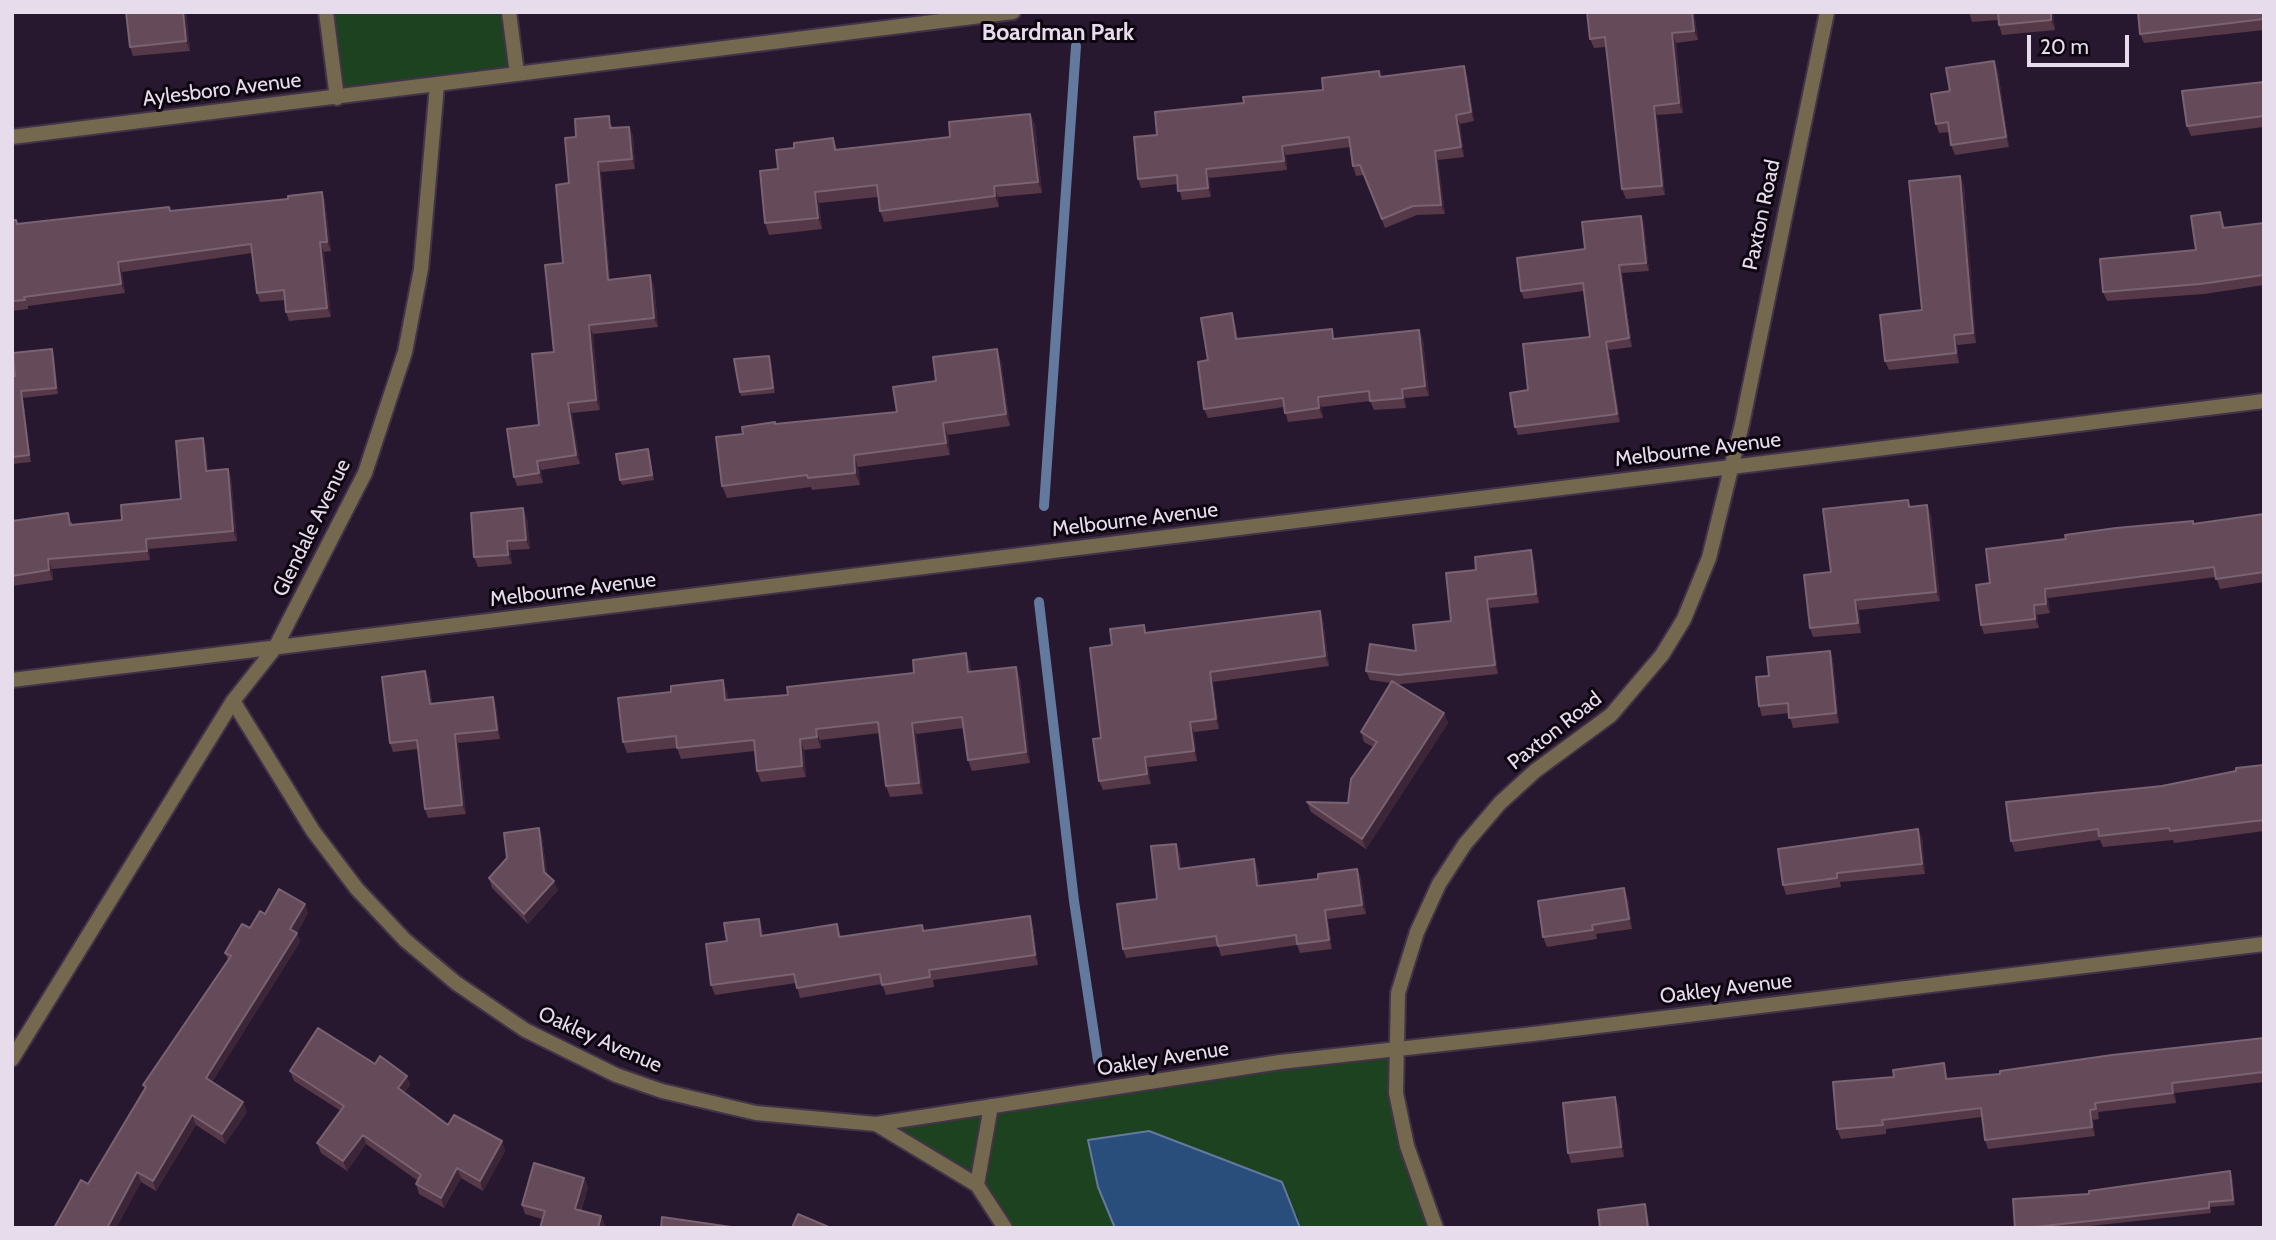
<!DOCTYPE html>
<html>
<head>
<meta charset="utf-8">
<style>
  body { margin:0 }
  #map { position:relative; width:2276px; height:1240px; overflow:hidden; background:#28182f; font-family:Cabin,sans-serif }
  canvas { display:block }
  .frame { position:absolute; inset:0; border:14px solid #e7dcec; pointer-events:none }
  .scale { position:absolute; left:2027px; top:35px; width:102px; height:32px; box-sizing:border-box; border:4px solid #e7dcec; border-top:0; padding-left:9px; font-size:21px; line-height:24px; white-space:nowrap; color:#e7dcec; -webkit-text-stroke:5px #0d0610; paint-order:stroke }
</style>
</head>
<body>
<div id="map">
<canvas width="2276" height="1240"></canvas>
<div class="frame"></div>
<div class="scale">20 m</div>
</div>
<script>
const ctx = document.querySelector('canvas').getContext('2d');
ctx.lineJoin = 'round';
function fill(path, color) {
  ctx.fillStyle = color;
  ctx.fill(path, 'evenodd');
}
function poly(rows) {
  const path = new Path2D();
  for (const r of rows) {
    path.moveTo(r[0], r[1]);
    for (let i = 2; i < r.length; i += 2) path.lineTo(r[i], r[i + 1]);
  }
  return path;
}
function stroke(path, color, width, dash) {
  ctx.strokeStyle = color;
  ctx.lineWidth = width;
  ctx.lineCap = dash ? 'butt' : 'round';
  ctx.setLineDash(dash || []);
  ctx.stroke(path);
}
function label(font, color, halo, rows, align = 'center') {
  ctx.font = font + ' Cabin,sans-serif';
  ctx.lineWidth = 6;
  ctx.setLineDash([]);
  ctx.textBaseline = 'middle';
  ctx.strokeStyle = halo;
  ctx.fillStyle = color;
  for (const [text, x, y, turn = 0] of rows) {
    ctx.save();
    ctx.translate(x, y);
    ctx.rotate((+turn || 0) * Math.PI / 180);
    ctx.textAlign = isNaN(turn) ? turn : align;
    if (halo) ctx.strokeText(text, 0, 0);
    ctx.fillText(text, 0, 0);
    ctx.restore();
  }
}
fill(poly([
  [326,12,509,12,517,74,337,98],
  [1397,1049,1396,1093,1436,1228,1300,1228,1297,1215,1088,1140,1098,1187,1115,1228,1005,1228,977,1185,876,1124]
]), '#1c421f');
const water = poly([
  [1149,1131,1282,1182,1300,1228,1115,1228,1098,1187,1088,1140,1149,1131]
]);
fill(water, '#2a4e7c');
stroke(water, '#63799e', 2);
stroke(poly([
  [1044,506,1076,46],
  [1039,602,1074,901,1098,1061]
]), '#63799e', 10);
const street = poly([
  [326,12,337,98],
  [509,12,517,74],
  [12,137,1013,12],
  [12,680,2264,401],
  [233,701,313,831,357,889,405,940,456,983,525,1030,616,1075,662,1091,756,1113,876,1124,1280,1062,1533,1034,2264,944],
  [12,1059,233,701,275,648,365,473,405,352,421,269,437,85],
  [876,1124,977,1185,1005,1228],
  [977,1185,991,1106],
  [1436,1228,1407,1146,1396,1093,1398,993,1417,932,1439,884,1465,844,1500,803,1535,771,1611,715,1662,655,1684,619,1709,558,1742,424,1827,12]
]);
stroke(street, '#433349', 18);
stroke(street, '#74684f', 14);
fill(poly([
  [126,12,186,12,190,51,133,56,130,47],
  [1587,12,1694,12,1698,40,1676,43,1683,113,1657,115,1665,195,1626,199,1622,189,1606,47,1594,48,1590,39],
  [1969,12,2053,12,2055,30,2002,35,1999,25,1998,20,1972,22],
  [2264,12,2264,30,2144,43,2140,34],
  [1994,61,1998,71,2009,147,1955,155,1951,145,1950,132,1939,133,1936,124,1950,91],
  [1467,75,1474,121,1460,124,1464,157,1438,160,1445,214,1417,215,1385,228,1364,175,1356,176,1353,166,1350,147,1286,155,1287,170,1209,178,1211,197,1182,200,1178,184,1141,188,1138,179,1157,135,1244,103,1323,90,1381,77],
  [2264,82,2264,127,2191,136,2187,126],
  [1030,114,1035,125,1042,193,998,197,999,207,884,222,880,211,878,197,819,203,822,229,769,235,765,223,778,169,833,138,837,149,950,137],
  [612,125,612,128,629,127,633,136,635,169,601,172,610,280,654,285,658,327,593,334,600,410,572,413,580,464,541,470,543,483,517,486,514,477,539,425,554,352,576,137],
  [1964,185,1976,343,1957,345,1959,363,1889,370,1885,361,1922,310],
  [322,192,325,201,331,251,324,252,331,317,289,321,286,312,285,300,260,302,257,293,252,253,122,272,125,293,28,306,28,309,12,311,12,220,16,220,18,224,169,207,170,211,288,199],
  [2220,212,2225,228,2264,223,2264,285,2204,294,2107,301,2103,292,2196,250],
  [1641,216,1644,224,1649,271,1622,273,1632,347,1609,350,1620,422,1518,435,1515,427,1528,390,1590,337,1584,291,1524,299,1521,291,1585,249],
  [1235,323,1238,339,1335,339,1419,330,1423,340,1429,396,1405,398,1406,408,1374,410,1370,401,1321,407,1323,418,1288,422,1284,407,1208,418,1204,409,1208,360],
  [52,349,54,356,58,394,23,398,31,462,12,464,12,377,15,376],
  [771,361,775,393,741,396,740,392],
  [1001,361,1010,426,948,435,950,455,858,467,860,485,812,490,811,487,727,498,722,486,743,434,897,412,936,381],
  [203,438,206,448,208,471,228,469,231,478,237,541,149,549,150,560,52,569,53,580,12,586,12,521,72,522,72,525,122,520,181,499],
  [648,449,654,480,622,485,620,480],
  [1908,500,1911,507,1931,515,1940,601,1859,610,1861,633,1813,637,1810,628,1831,572],
  [2264,514,2264,582,2220,589,2216,577,2048,598,2050,613,2037,615,2039,628,1984,634,1981,625,1990,583,2194,524],
  [527,518,530,549,510,550,512,564,478,567,474,557],
  [1534,559,1539,603,1490,608,1498,674,1402,684,1395,684,1444,713,1448,723,1366,849,1311,812,1307,802,1348,803,1373,747,1364,742,1361,732,1391,683,1370,680,1366,671,1416,651,1451,621,1476,570],
  [1320,611,1323,620,1329,666,1213,682,1219,729,1194,732,1197,761,1148,767,1151,784,1103,790,1099,781,1101,738,1112,645,1144,625,1146,632],
  [1830,651,1833,660,1839,723,1793,728,1789,713,1762,716,1759,706,1769,676],
  [966,653,970,664,971,672,1020,678,1030,763,972,771,968,760,964,728,916,734,923,794,890,797,886,786,880,733,820,740,821,748,804,750,806,777,761,782,757,771,755,751,681,759,677,748,627,753,623,742,727,691,728,700,788,695,914,673],
  [425,671,429,680,432,703,493,697,496,706,500,739,458,743,466,814,428,818,425,809,418,749,393,752,390,743],
  [2264,765,2264,831,2174,843,2173,840,2103,847,2100,840,2015,852,2011,841,2162,786],
  [539,828,542,838,547,874,558,890,528,924,492,888,489,878],
  [1918,829,1922,838,1925,874,1840,882,1841,887,1786,895,1783,885],
  [1180,853,1181,869,1258,868,1260,886,1318,879,1357,869,1361,878,1366,914,1328,919,1332,949,1300,953,1297,945,1221,956,1218,946,1126,958,1123,949,1157,899],
  [1628,898,1632,929,1596,934,1597,939,1547,947,1543,937],
  [308,913,297,933,300,942,212,1082,247,1112,225,1144,196,1125,156,1191,141,1182,116,1228,54,1228,88,1184,145,1089,143,1085,228,960,225,953,265,914],
  [759,919,762,928,763,935,837,924,841,937,922,925,924,930,1033,926,1038,965,933,980,934,987,886,995,882,984,800,998,796,983,715,995,711,985,727,941],
  [2264,1038,2264,1082,2175,1093,2176,1103,2098,1112,2099,1119,2093,1120,2095,1136,1988,1149,1985,1140,1982,1117,1886,1129,1886,1134,1841,1139,1837,1129,1894,1077,1944,1063,1948,1079,2000,1074],
  [375,1064,407,1076,410,1085,404,1093,448,1125,502,1141,505,1151,483,1191,461,1178,444,1208,419,1194,416,1184,418,1181,366,1144,347,1171,321,1153,317,1143,341,1111,294,1081,290,1071],
  [1619,1107,1624,1157,1571,1163,1568,1153],
  [2230,1171,2232,1176,2235,1205,2210,1207,2211,1213,2072,1228,2015,1228,2089,1194],
  [584,1178,588,1187,581,1211,601,1216,605,1226,604,1228,540,1228,542,1219,525,1214,522,1205]
]), '#553948');
fill(poly([
  [183,12,186,12,190,51,186,41],
  [1692,12,1694,12,1698,40,1694,31],
  [2051,12,2053,12,2055,30,2051,20],
  [1672,33,1676,43,1683,113,1679,103],
  [1994,61,1998,71,2009,147,2006,137],
  [1464,66,1467,75,1474,121,1471,112],
  [1654,106,1657,115,1665,195,1662,186],
  [1030,114,1035,125,1042,193,1038,182],
  [1456,115,1460,124,1464,157,1461,147],
  [629,127,633,136,635,169,632,159],
  [1282,146,1286,155,1287,170,1284,161],
  [1435,151,1438,160,1445,214,1441,205],
  [598,162,601,172,611,290,608,280],
  [1206,169,1209,178,1211,197,1208,188],
  [1960,176,1964,185,1976,343,1973,333],
  [994,186,998,197,999,207,995,196],
  [322,192,325,201,331,251,327,242],
  [815,192,819,203,822,229,818,218],
  [1641,216,1644,224,1649,271,1646,263],
  [320,242,324,252,331,317,327,308],
  [118,262,122,272,125,293,121,284],
  [1619,265,1622,273,1632,347,1629,338],
  [650,275,654,285,658,327,654,318],
  [1232,313,1235,323,1239,349,1236,339],
  [589,325,593,334,600,410,596,400],
  [1419,330,1423,340,1429,396,1425,386],
  [1954,335,1957,345,1959,363,1956,353],
  [1606,342,1609,350,1620,422,1617,414],
  [52,349,54,356,58,394,56,388],
  [997,349,1001,361,1010,426,1006,414],
  [769,356,771,361,775,393,773,388],
  [1402,389,1405,398,1406,408,1403,398],
  [21,391,23,398,31,462,29,455],
  [1318,397,1321,407,1323,418,1319,408],
  [568,403,572,413,580,464,576,455],
  [943,423,948,435,950,455,946,443],
  [203,438,206,448,209,481,206,471],
  [854,455,858,467,860,485,855,473],
  [537,461,541,470,543,483,539,473],
  [228,469,231,478,237,541,233,531],
  [1927,505,1931,515,1940,601,1936,592],
  [523,508,527,518,530,549,526,540],
  [146,539,149,549,150,560,147,551],
  [507,541,510,550,512,564,508,555],
  [1531,550,1534,559,1539,603,1536,594],
  [48,559,52,569,53,580,49,570],
  [2045,589,2048,598,2050,613,2046,604],
  [1487,599,1490,608,1498,674,1495,665],
  [1855,600,1859,610,1861,633,1858,623],
  [2034,605,2037,615,2039,628,2035,619],
  [1320,611,1323,620,1329,666,1325,656],
  [1830,651,1833,660,1839,723,1836,713],
  [966,653,970,664,972,683,968,672],
  [1016,667,1020,678,1030,763,1026,752],
  [425,671,429,680,433,712,430,704],
  [1210,672,1213,682,1219,729,1216,719],
  [723,680,727,691,729,711,725,700],
  [493,697,496,706,500,739,497,730],
  [1444,713,1448,723,1366,849,1362,839],
  [1190,722,1194,732,1197,761,1194,751],
  [912,723,916,734,923,794,919,783],
  [816,729,820,740,821,748,817,737],
  [455,734,458,743,466,814,462,805],
  [800,739,804,750,806,777,802,766],
  [1145,757,1148,767,1151,784,1147,774],
  [539,828,542,838,548,881,544,872],
  [1918,829,1922,838,1925,874,1922,864],
  [1176,844,1180,853,1182,879,1179,869],
  [1254,859,1258,868,1261,895,1257,886],
  [1357,869,1361,878,1366,914,1362,905],
  [554,881,558,890,528,924,524,914],
  [1624,888,1628,898,1632,929,1629,919],
  [305,904,308,913,297,933,300,942,209,1087,206,1078],
  [1325,910,1328,919,1332,949,1329,940],
  [1030,916,1033,926,1038,965,1035,955],
  [759,919,762,928,764,945,761,936],
  [1944,1063,1947,1073,1949,1089,1946,1079],
  [407,1076,410,1085,401,1098,398,1088],
  [2172,1083,2175,1093,2176,1103,2173,1093],
  [1615,1097,1619,1107,1624,1157,1621,1147],
  [243,1102,247,1112,225,1144,222,1134],
  [2090,1110,2093,1120,2095,1136,2092,1127],
  [192,1115,196,1125,156,1191,153,1181],
  [363,1135,366,1144,347,1171,343,1161],
  [502,1141,505,1151,483,1191,480,1181],
  [457,1168,461,1178,444,1208,441,1198],
  [2230,1171,2232,1176,2235,1205,2233,1200],
  [137,1172,141,1182,116,1228,107,1228],
  [584,1178,588,1187,578,1218,575,1209],
  [1645,1204,1648,1214,1650,1228,1648,1228],
  [601,1216,605,1226,604,1228,598,1228]
]), '#3c2537');
const building = poly([
  [126,12,183,12,186,41,130,47,126,12],
  [1587,12,1692,12,1694,31,1672,33,1679,103,1654,106,1662,186,1622,189,1605,37,1590,39,1587,12],
  [1998,12,2051,12,2051,20,1999,25,1998,12],
  [2138,12,2264,12,2264,19,2140,34,2138,12],
  [1994,61,2006,137,1951,145,1948,122,1936,124,1931,94,1950,91,1946,68,1994,61],
  [1464,66,1471,112,1456,115,1461,147,1435,151,1441,205,1413,206,1382,219,1360,165,1353,166,1349,137,1282,146,1284,161,1206,169,1208,188,1178,191,1177,175,1138,179,1134,137,1157,135,1155,112,1244,103,1243,97,1323,90,1322,78,1379,71,1380,77,1464,66],
  [2264,82,2264,116,2187,126,2182,91,2264,82],
  [1030,114,1038,182,994,186,995,196,880,211,877,185,815,192,818,218,765,223,760,171,778,169,776,150,794,148,794,143,833,138,835,150,950,137,949,122,1030,114],
  [609,116,610,128,629,127,632,159,598,162,608,280,650,275,654,318,589,325,596,400,568,403,576,455,537,461,539,473,514,477,507,429,539,425,532,354,554,352,545,265,563,263,556,185,569,183,565,138,576,137,575,119,609,116],
  [1960,176,1973,333,1954,335,1956,353,1885,361,1880,315,1922,310,1909,181,1960,176],
  [322,192,327,242,320,242,327,308,286,312,284,290,257,293,251,244,118,262,121,284,24,297,25,300,12,301,12,220,16,220,17,224,169,207,170,211,288,199,288,196,322,192],
  [2220,212,2223,228,2264,223,2264,275,2200,284,2103,292,2100,259,2196,250,2191,216,2220,212],
  [1641,216,1646,263,1619,265,1629,338,1606,342,1617,414,1515,427,1510,393,1528,390,1523,344,1590,337,1583,283,1521,291,1517,258,1585,249,1582,222,1641,216],
  [1232,313,1236,339,1332,329,1333,339,1419,330,1425,386,1402,389,1403,398,1370,401,1369,391,1318,397,1319,408,1285,413,1283,398,1204,409,1198,362,1208,360,1201,318,1232,313],
  [52,349,56,388,21,391,29,455,12,457,12,377,15,376,13,353,52,349],
  [997,349,1006,414,943,423,946,443,854,455,855,473,808,478,807,475,722,486,716,437,743,434,742,427,775,422,775,424,897,412,893,387,936,381,933,357,997,349],
  [769,356,773,388,740,392,734,359,769,356],
  [203,438,206,471,228,469,233,531,146,539,147,551,48,559,49,570,12,576,12,521,68,513,70,525,122,520,121,505,181,499,176,441,203,438],
  [648,449,652,475,620,480,616,454,648,449],
  [1908,500,1909,507,1927,505,1936,592,1855,600,1858,623,1810,628,1804,575,1831,572,1823,509,1908,500],
  [523,508,526,540,507,541,508,555,474,557,471,513,523,508],
  [2264,514,2264,572,2216,579,2214,567,2045,589,2046,604,2034,605,2035,619,1981,625,1976,585,1990,583,1986,549,2066,539,2065,535,2116,528,2193,521,2193,524,2264,514],
  [1531,550,1536,594,1487,599,1495,665,1398,675,1366,671,1370,644,1416,651,1413,625,1451,621,1446,573,1476,570,1475,557,1531,550],
  [1320,611,1325,656,1210,672,1216,719,1190,722,1194,751,1145,757,1147,774,1099,781,1093,739,1101,738,1090,648,1112,645,1110,629,1144,625,1145,633,1320,611],
  [1830,651,1836,713,1789,718,1788,703,1759,706,1756,677,1769,676,1767,657,1830,651],
  [966,653,968,672,1016,667,1026,752,968,760,962,717,912,723,919,783,886,786,878,722,816,729,817,737,800,739,802,766,757,771,754,740,677,748,676,736,623,742,618,698,671,692,671,686,723,680,725,700,788,695,787,687,914,673,913,660,966,653],
  [425,671,430,704,493,697,497,730,455,734,462,805,425,809,417,740,390,743,382,677,425,671],
  [1392,681,1444,713,1362,839,1307,802,1348,803,1351,779,1377,742,1361,732,1392,681],
  [2264,765,2264,820,2170,831,2169,828,2099,836,2098,829,2011,841,2006,802,2162,786,2236,771,2236,768,2264,765],
  [539,828,544,872,554,881,524,914,489,878,507,858,504,833,539,828],
  [1918,829,1922,864,1837,873,1837,878,1783,885,1778,849,1918,829],
  [1176,844,1179,869,1254,859,1257,886,1318,879,1318,874,1357,869,1362,905,1325,910,1329,940,1297,944,1296,935,1218,946,1216,936,1123,949,1117,904,1157,899,1151,846,1176,844],
  [1624,888,1629,919,1592,925,1593,930,1543,937,1538,901,1624,888],
  [279,889,305,904,290,929,297,933,206,1078,243,1102,222,1134,192,1115,153,1181,137,1172,107,1228,54,1228,81,1180,88,1184,146,1087,143,1085,231,956,225,953,242,924,250,928,260,911,265,914,279,889],
  [1030,916,1035,955,929,970,930,977,882,985,880,974,797,988,794,974,711,985,706,944,727,941,724,923,759,919,761,936,837,924,839,937,922,925,923,931,1030,916],
  [318,1028,375,1064,380,1056,407,1076,398,1088,448,1125,454,1115,502,1141,480,1181,457,1168,441,1198,416,1184,421,1175,363,1135,343,1161,317,1143,344,1106,290,1071,318,1028],
  [2264,1038,2264,1072,2172,1083,2173,1093,2095,1103,2096,1109,2090,1110,2092,1127,1985,1140,1981,1108,1882,1120,1883,1125,1837,1129,1833,1082,1894,1077,1893,1070,1944,1063,1946,1079,2000,1074,2000,1071,2112,1055,2264,1038],
  [1615,1097,1621,1147,1568,1153,1563,1103,1615,1097],
  [534,1163,584,1178,575,1209,601,1216,598,1228,540,1228,545,1211,522,1205,534,1163],
  [2230,1171,2233,1200,2209,1202,2209,1208,2025,1228,2015,1228,2013,1199,2089,1194,2089,1191,2230,1171],
  [1645,1204,1648,1228,1600,1228,1598,1210,1645,1204],
  [798,1214,831,1228,792,1228,798,1214],
  [662,1217,738,1228,661,1228,662,1217]
]);
fill(building, '#654b5a');
stroke(building, '#796271', 2);
label('21px', '#e7dcec', '#0d0610', [
  ["Aylesboro Avenue",222,90,-7],
  ["Paxton Road",1762,215,-78],
  ["Melbourne Avenue",1698,450,-7],
  ["Melbourne Avenue",1135,520,-7],
  ["Glendale Avenue",312,528,-64],
  ["Melbourne Avenue",573,590,-7],
  ["Paxton Road",1555,731,-38],
  ["Oakley Avenue",1726,989,-7],
  ["Oakley Avenue",600,1040,24],
  ["Oakley Avenue",1163,1059,-9]
]);
label('bold 23px', '#e7dcec', '#0d0610', [
  ["Boardman Park",1058,33]
]);
</script>
</body>
</html>
